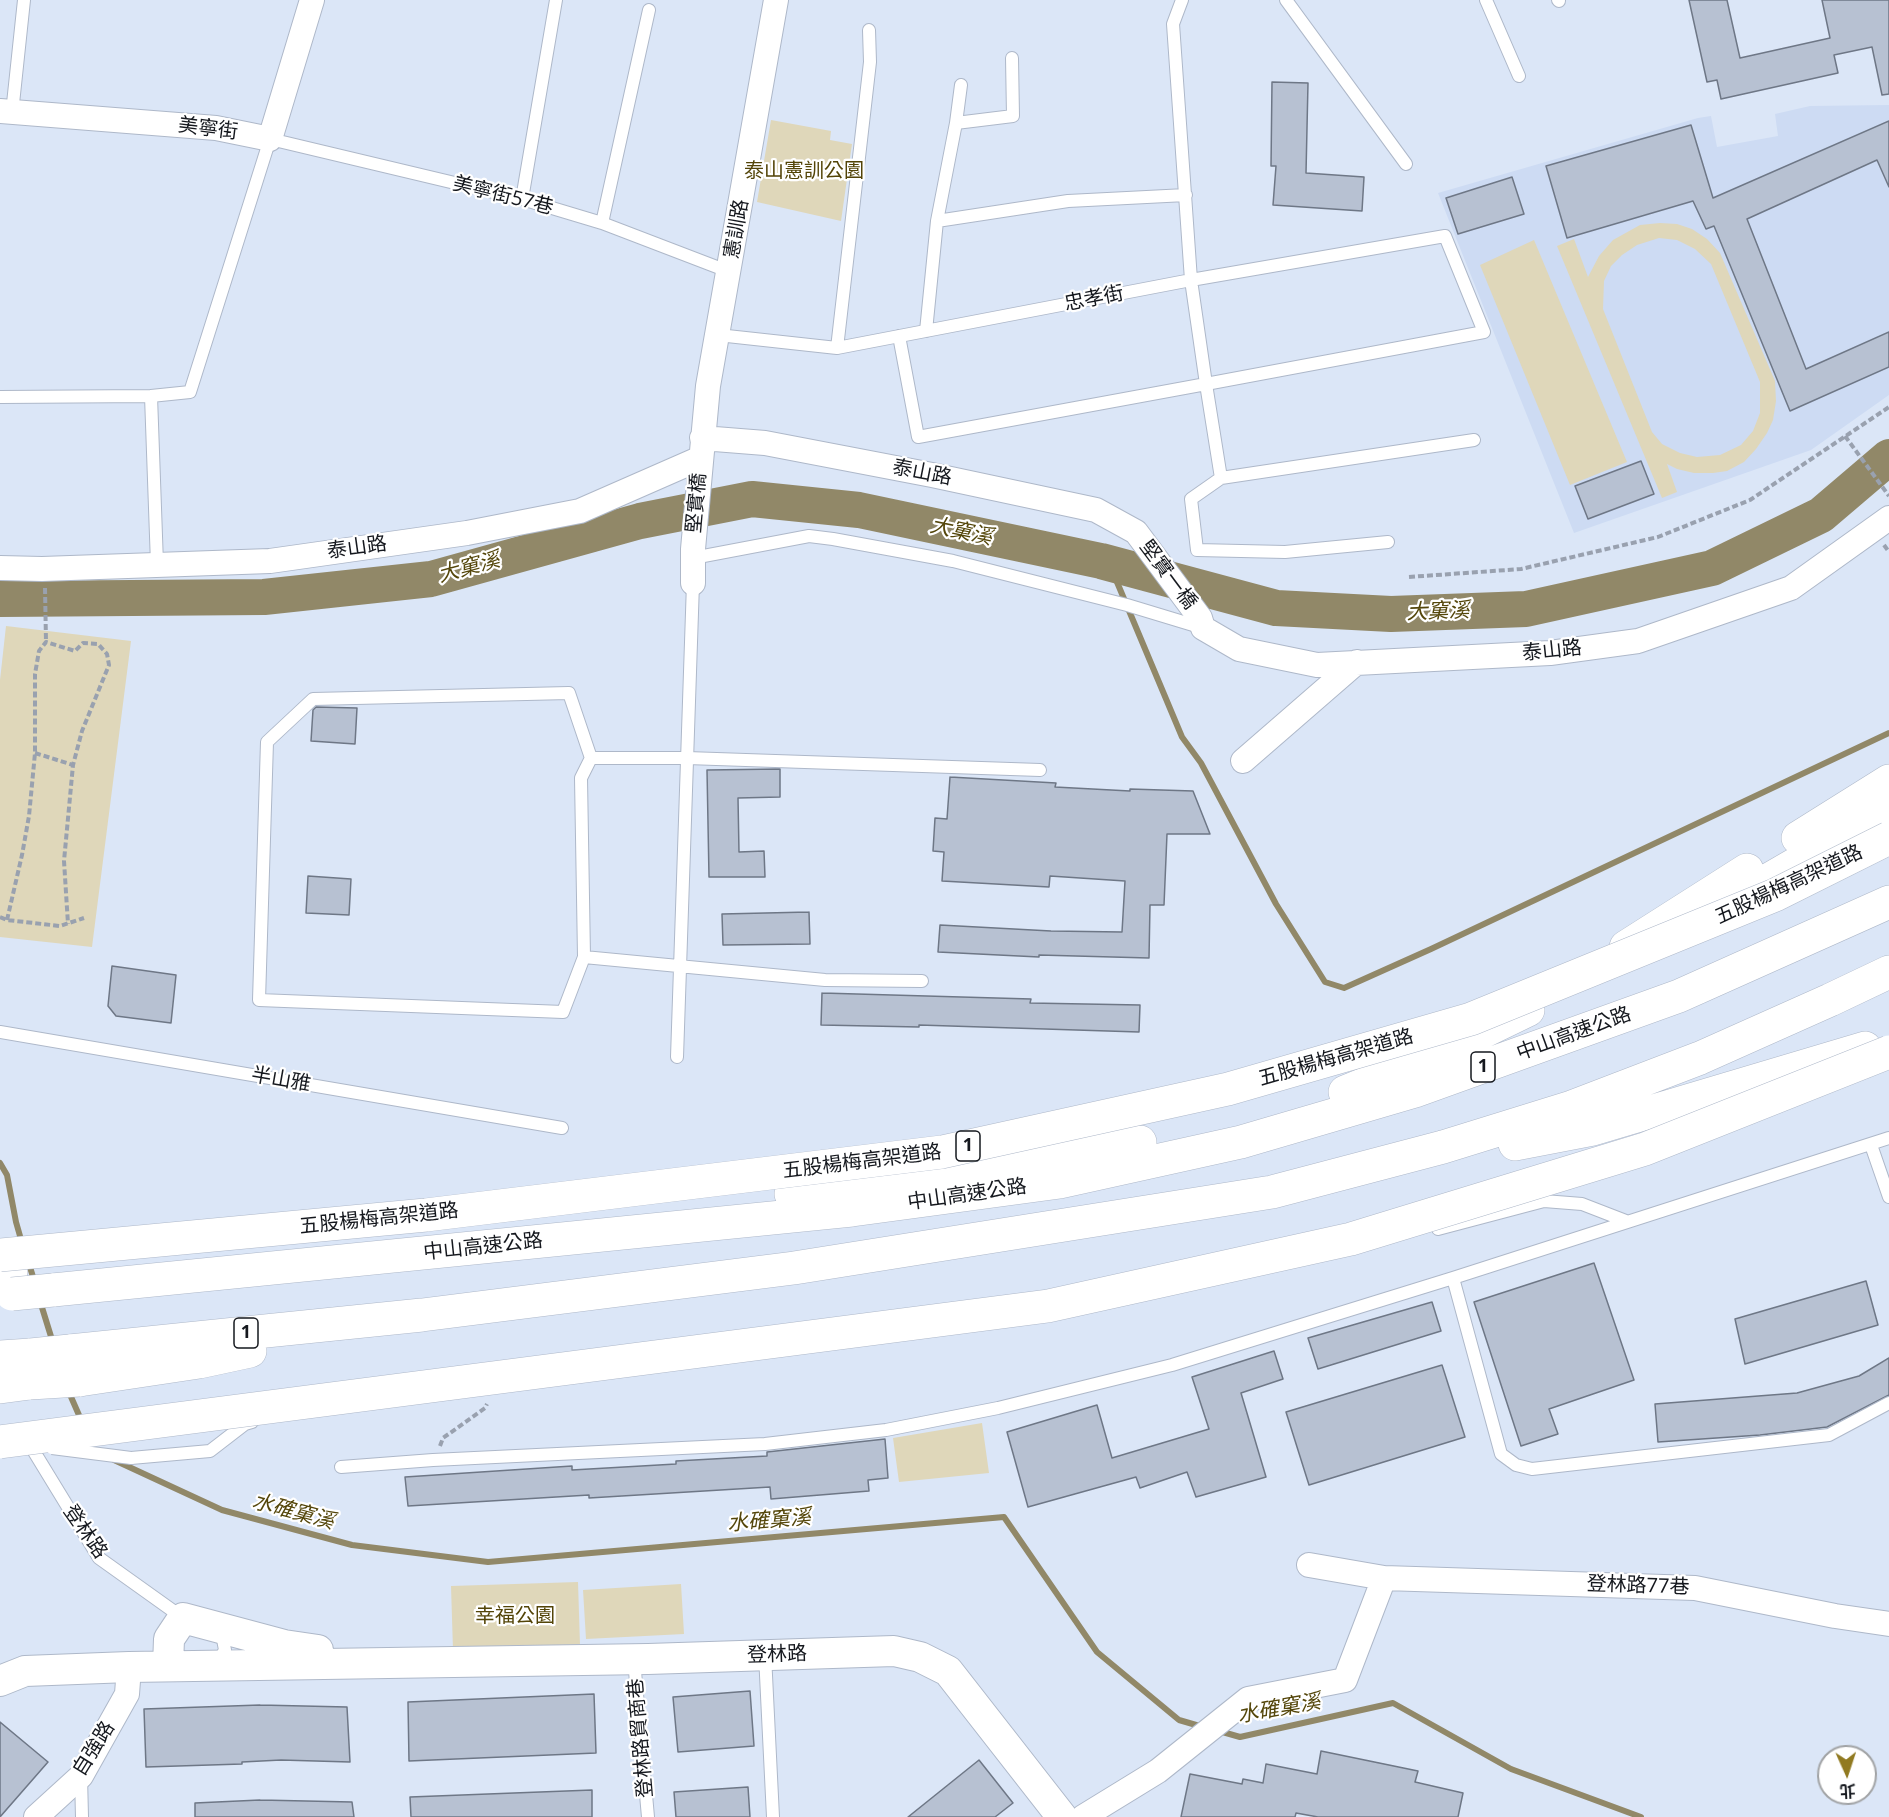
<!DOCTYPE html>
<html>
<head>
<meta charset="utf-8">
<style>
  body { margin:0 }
  #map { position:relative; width:1889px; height:1817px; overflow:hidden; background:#dbe6f7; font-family:"Open Sans","Noto Sans TC",sans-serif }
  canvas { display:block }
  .north { position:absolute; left:1817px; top:1745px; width:60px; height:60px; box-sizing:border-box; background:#fff; border:2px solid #a1a3a5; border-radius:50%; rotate:177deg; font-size:16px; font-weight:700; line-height:24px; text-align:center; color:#15181e }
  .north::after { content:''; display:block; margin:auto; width:21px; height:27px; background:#917a21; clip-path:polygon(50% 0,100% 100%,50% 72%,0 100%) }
</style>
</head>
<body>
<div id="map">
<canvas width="1889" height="1817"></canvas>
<div class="north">北</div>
</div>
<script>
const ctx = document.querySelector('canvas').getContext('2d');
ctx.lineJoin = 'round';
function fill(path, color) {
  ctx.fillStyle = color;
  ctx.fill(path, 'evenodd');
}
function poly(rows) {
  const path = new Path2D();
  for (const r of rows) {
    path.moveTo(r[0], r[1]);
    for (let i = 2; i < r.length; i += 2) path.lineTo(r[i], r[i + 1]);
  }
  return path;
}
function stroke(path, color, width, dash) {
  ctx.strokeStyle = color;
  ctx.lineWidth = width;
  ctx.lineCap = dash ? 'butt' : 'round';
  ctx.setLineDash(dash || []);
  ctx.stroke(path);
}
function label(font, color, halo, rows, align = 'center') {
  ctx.font = font + ' "Open Sans","Noto Sans TC",sans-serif';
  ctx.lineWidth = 4.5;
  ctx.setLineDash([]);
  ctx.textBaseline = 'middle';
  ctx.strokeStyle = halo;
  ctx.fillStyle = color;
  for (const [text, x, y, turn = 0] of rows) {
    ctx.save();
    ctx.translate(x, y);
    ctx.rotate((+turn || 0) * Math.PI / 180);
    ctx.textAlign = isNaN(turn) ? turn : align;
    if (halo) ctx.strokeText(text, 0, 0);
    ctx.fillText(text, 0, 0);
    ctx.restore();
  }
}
fill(poly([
  [1889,105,1889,395,1811,450,1574,533,1438,193,1698,118,1711,116,1717,147,1778,136,1775,114,1810,106]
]), '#cddbf3');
fill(poly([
  [771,120,831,131,830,140,852,144,841,221,757,202],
  [1660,223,1677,224,1692,229,1707,239,1720,253,1775,381,1776,401,1773,420,1767,433,1756,449,1744,462,1727,471,1713,473,1694,473,1677,469,1667,464,1677,492,1662,498,1557,246,1574,239,1588,277,1599,256,1613,240,1640,225],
  [1659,238,1677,240,1695,249,1711,264,1760,382,1760,413,1753,431,1741,445,1720,455,1697,457,1680,453,1662,444,1652,432,1603,309,1604,281,1611,266,1622,255,1637,245],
  [1534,240,1627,462,1570,485,1480,265],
  [6,626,131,641,92,947,0,937,0,680],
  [982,1423,989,1473,899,1482,893,1438],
  [578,1582,580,1645,453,1650,451,1586],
  [681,1584,684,1634,586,1639,583,1590]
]), '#dfd7ba');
stroke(poly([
  [1109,563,1182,737,1201,763,1276,904,1325,982,1344,988,1431,949,1889,733],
  [0,1163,7,1175,16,1222,22,1243],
  [28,1261,35,1283],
  [40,1301,53,1343],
  [68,1390,82,1422],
  [114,1460,222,1510,352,1545,488,1562,1004,1517,1097,1652,1179,1720,1203,1727],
  [1219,1731,1240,1737,1393,1703,1511,1769,1641,1817]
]), '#918868', 6);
stroke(poly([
  [0,599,264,597,431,579,640,521,752,499,859,510,1101,561,1276,608,1391,614,1526,609,1712,568,1821,515,1889,457]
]), '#918868', 36);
const building = poly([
  [1689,0,1727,0,1740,58,1830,38,1822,0,1889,0,1889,94,1882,95,1872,47,1834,55,1838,73,1721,99,1717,80,1707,82,1689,0],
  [1272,82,1308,83,1306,173,1364,177,1362,211,1273,205,1276,166,1271,166,1272,82],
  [1889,121,1889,187,1877,160,1747,219,1806,369,1889,332,1889,367,1790,411,1714,226,1706,229,1693,201,1567,238,1546,166,1691,125,1713,198,1889,121],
  [1512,177,1524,214,1458,234,1446,198,1512,177],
  [1641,461,1654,494,1588,519,1575,486,1641,461],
  [316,707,357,708,355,744,311,741,313,710,316,707],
  [780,769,780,797,738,798,739,852,764,851,765,877,709,877,707,770,780,769],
  [950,777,1056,783,1055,787,1130,791,1130,789,1193,791,1210,834,1167,834,1164,905,1150,905,1149,958,1039,955,1039,957,938,952,940,925,1051,931,1122,932,1125,881,1050,876,1049,887,942,881,944,852,933,851,935,818,947,819,950,777],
  [308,876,351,879,349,915,306,913,308,876],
  [809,912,810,944,723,945,722,914,809,912],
  [112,966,176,975,171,1023,116,1016,108,1006,112,966],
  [822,993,1031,999,1030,1003,1140,1005,1139,1032,919,1025,919,1027,821,1025,822,993],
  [1594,1263,1634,1380,1549,1409,1558,1434,1521,1446,1474,1302,1594,1263],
  [1866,1281,1878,1325,1745,1364,1735,1319,1866,1281],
  [1432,1302,1441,1331,1318,1369,1308,1338,1432,1302],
  [1274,1351,1283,1379,1241,1393,1266,1477,1196,1497,1187,1472,1140,1488,1136,1477,1028,1507,1007,1432,1097,1405,1112,1458,1209,1429,1192,1377,1274,1351],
  [1889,1358,1889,1395,1827,1427,1760,1435,1658,1442,1655,1404,1797,1393,1859,1376,1889,1358],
  [1442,1365,1465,1437,1309,1485,1286,1412,1442,1365],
  [885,1439,888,1478,868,1480,869,1491,771,1499,770,1487,589,1498,589,1495,408,1506,405,1477,572,1466,572,1470,676,1464,676,1461,767,1456,767,1452,885,1439],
  [750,1691,754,1746,678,1752,673,1697,750,1691],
  [594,1694,596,1753,409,1761,408,1702,594,1694],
  [260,1705,347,1707,350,1762,281,1760,242,1762,242,1764,146,1767,144,1709,260,1705],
  [0,1722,48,1762,0,1817,0,1722],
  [1321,1751,1418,1771,1415,1782,1463,1793,1458,1817,1318,1817,1296,1813,1295,1817,1181,1817,1190,1774,1242,1784,1243,1779,1263,1783,1266,1764,1317,1774,1321,1751],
  [979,1760,1013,1803,995,1817,908,1817,979,1760],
  [748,1787,750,1817,676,1817,674,1792,748,1787],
  [592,1790,592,1817,411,1817,410,1797,592,1790],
  [260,1800,352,1802,354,1817,195,1817,195,1803,260,1800]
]);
fill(building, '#b7c1d2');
stroke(building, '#6e7786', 1.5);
const service = poly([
  [1286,0,1406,164],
  [1486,0,1519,76],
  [1558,0,1559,1],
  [12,113,24,0],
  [956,123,961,85],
  [522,199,556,0],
  [937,221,1068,201,1186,195],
  [602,223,649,10],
  [926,331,937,221,956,123,1013,116,1012,58],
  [718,335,837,348,1191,280,1173,24,1182,0],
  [899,336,918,437,1206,384,1484,332,1445,236,1191,280,1206,384,1221,478,1191,499,1197,550,1285,552,1388,542],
  [837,348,870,62,869,30],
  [0,397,151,396],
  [1221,478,1474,440],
  [693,558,809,536,833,539,953,561,1127,605,1203,628],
  [157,564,151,396,190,392,270,139,522,199,602,223,730,272],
  [584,957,563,1012,259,1000,267,742,313,699,569,693,591,758],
  [922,981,825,980,584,957,581,778,591,758,687,758,1040,770],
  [0,1032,562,1128],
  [677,1057,693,583],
  [1871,1145,1889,1197],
  [1438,1229,1544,1201,1582,1204,1626,1221],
  [1453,1278,1501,1454,1516,1465,1532,1469,1829,1435,1889,1403],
  [30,1445,99,1558,183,1618],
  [131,1458,210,1451,245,1424,252,1422],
  [341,1467,433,1460,765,1444,886,1430,998,1408,1172,1365,1453,1278,1889,1138],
  [765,1655,773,1817],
  [634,1660,648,1817],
  [216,1665,225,1650,221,1629],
  [81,1776,82,1817]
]);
const minor = poly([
  [0,111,216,128,270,139,312,0],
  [702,438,765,443,932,475,1096,510,1136,532,1200,618,1203,628,1239,649,1317,665,1550,653,1638,641,1791,588,1889,518],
  [0,568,42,569,270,561,467,533,580,511,701,458],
  [693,583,693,549,708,386,776,0],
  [1243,761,1357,662],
  [1309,1565,1384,1578,1695,1588,1835,1616,1889,1624],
  [36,1817,81,1776,127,1694,129,1667],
  [1083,1817,1158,1771,1248,1699,1345,1680,1384,1578]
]);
const tertiary = poly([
  [168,1666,169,1639,183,1618,284,1645,318,1650],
  [0,1681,25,1671,129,1667,648,1659,894,1651,920,1657,948,1671,1062,1817]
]);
const motorway = poly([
  [1798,838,1889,781],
  [1732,901,1889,810],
  [1626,947,1747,870],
  [1345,1092,1431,1057,1528,1010],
  [1515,1144,1593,1129,1865,1048],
  [791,1194,1056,1158,1140,1142],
  [0,1273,11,1272],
  [53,1290,852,1210,1060,1182,1241,1142,1415,1091,1679,996,1889,902],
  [70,1351,422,1315,794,1268,1272,1192,1443,1147,1572,1107,1700,1058,1830,1000,1889,972],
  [0,1357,31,1355],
  [79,1380,199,1362,250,1351],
  [0,1387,30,1383]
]);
stroke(service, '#aeb8c9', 14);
stroke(minor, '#aeb8c9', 26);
stroke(tertiary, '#aeb8c9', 32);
stroke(motorway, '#aeb8c9', 34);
stroke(poly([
  [1845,436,1889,496],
  [1884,545,1889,552],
  [1409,577,1521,569,1658,537,1750,500,1889,407],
  [45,588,46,642],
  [35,753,73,765],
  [0,917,7,920,60,926,84,918],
  [7,920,22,855,29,816,35,753,35,674,39,651,46,642,75,651,83,643,98,644,107,654,109,665,82,731,73,765,64,861,68,924],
  [440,1446,443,1438,485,1408,487,1404]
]), '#99a1af', 4, [6, 3]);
stroke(service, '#fff', 12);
stroke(minor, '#fff', 24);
stroke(tertiary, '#fff', 30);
stroke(motorway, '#fff', 33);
const serviceBridge = poly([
  [52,1448,131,1458]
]);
const motorwayBridge = poly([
  [0,1255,426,1215,942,1152,1228,1089,1471,1019,1775,895,1889,838],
  [12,1294,53,1290],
  [31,1355,70,1351],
  [30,1383,79,1380],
  [0,1442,1048,1306,1351,1239,1645,1149,1889,1052]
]);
stroke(serviceBridge, '#aeb8c9', 14, []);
stroke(motorwayBridge, '#aeb8c9', 34, []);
stroke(serviceBridge, '#fff', 12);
stroke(motorwayBridge, '#fff', 33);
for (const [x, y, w] of [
  [1483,1067,24],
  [968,1146,24],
  [246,1333,24]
]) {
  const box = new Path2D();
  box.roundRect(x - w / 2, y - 15, w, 30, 4.5);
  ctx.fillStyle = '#fff';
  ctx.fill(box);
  stroke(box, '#15181e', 1.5);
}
label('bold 18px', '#15181e', null, [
  ["1",1483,1067],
  ["1",968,1146],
  ["1",246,1333]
]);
label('20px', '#15181e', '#fff', [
  ["美寧街",208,129,7],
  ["美寧街57巷",503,196,14],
  ["憲訓路",737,229,-80],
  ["忠孝街",1094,299,-11],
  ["泰山路",922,473,11],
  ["堅實橋",697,503,-85],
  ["泰山路",357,548,-8],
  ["堅實一橋",1168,575,53],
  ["泰山路",1552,651,-6],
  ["五股楊梅高架道路",1789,885,-25],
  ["中山高速公路",1574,1034,-20],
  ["五股楊梅高架道路",1336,1058,-16],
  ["半山雅",281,1080,10],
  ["五股楊梅高架道路",862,1162,-7],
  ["中山高速公路",967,1195,-8],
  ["五股楊梅高架道路",379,1219,-6],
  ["中山高速公路",483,1247,-6],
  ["登林路",85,1532,55],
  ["登林路77巷",1638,1586,2],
  ["登林路",777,1655,-2],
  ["登林路貿商巷",641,1738,-95],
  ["自強路",94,1749,-58]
]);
label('20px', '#534407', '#fff', [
  ["泰山憲訓公園",804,171],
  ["幸福公園",515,1616]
]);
label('italic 21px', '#54460a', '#fff', [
  ["大窠溪",961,532,12],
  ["大窠溪",469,568,-15],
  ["大窠溪",1438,612,-2],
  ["水確窠溪",293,1512,15],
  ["水確窠溪",769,1521,-5],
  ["水確窠溪",1279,1709,-10]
]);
</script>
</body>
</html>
